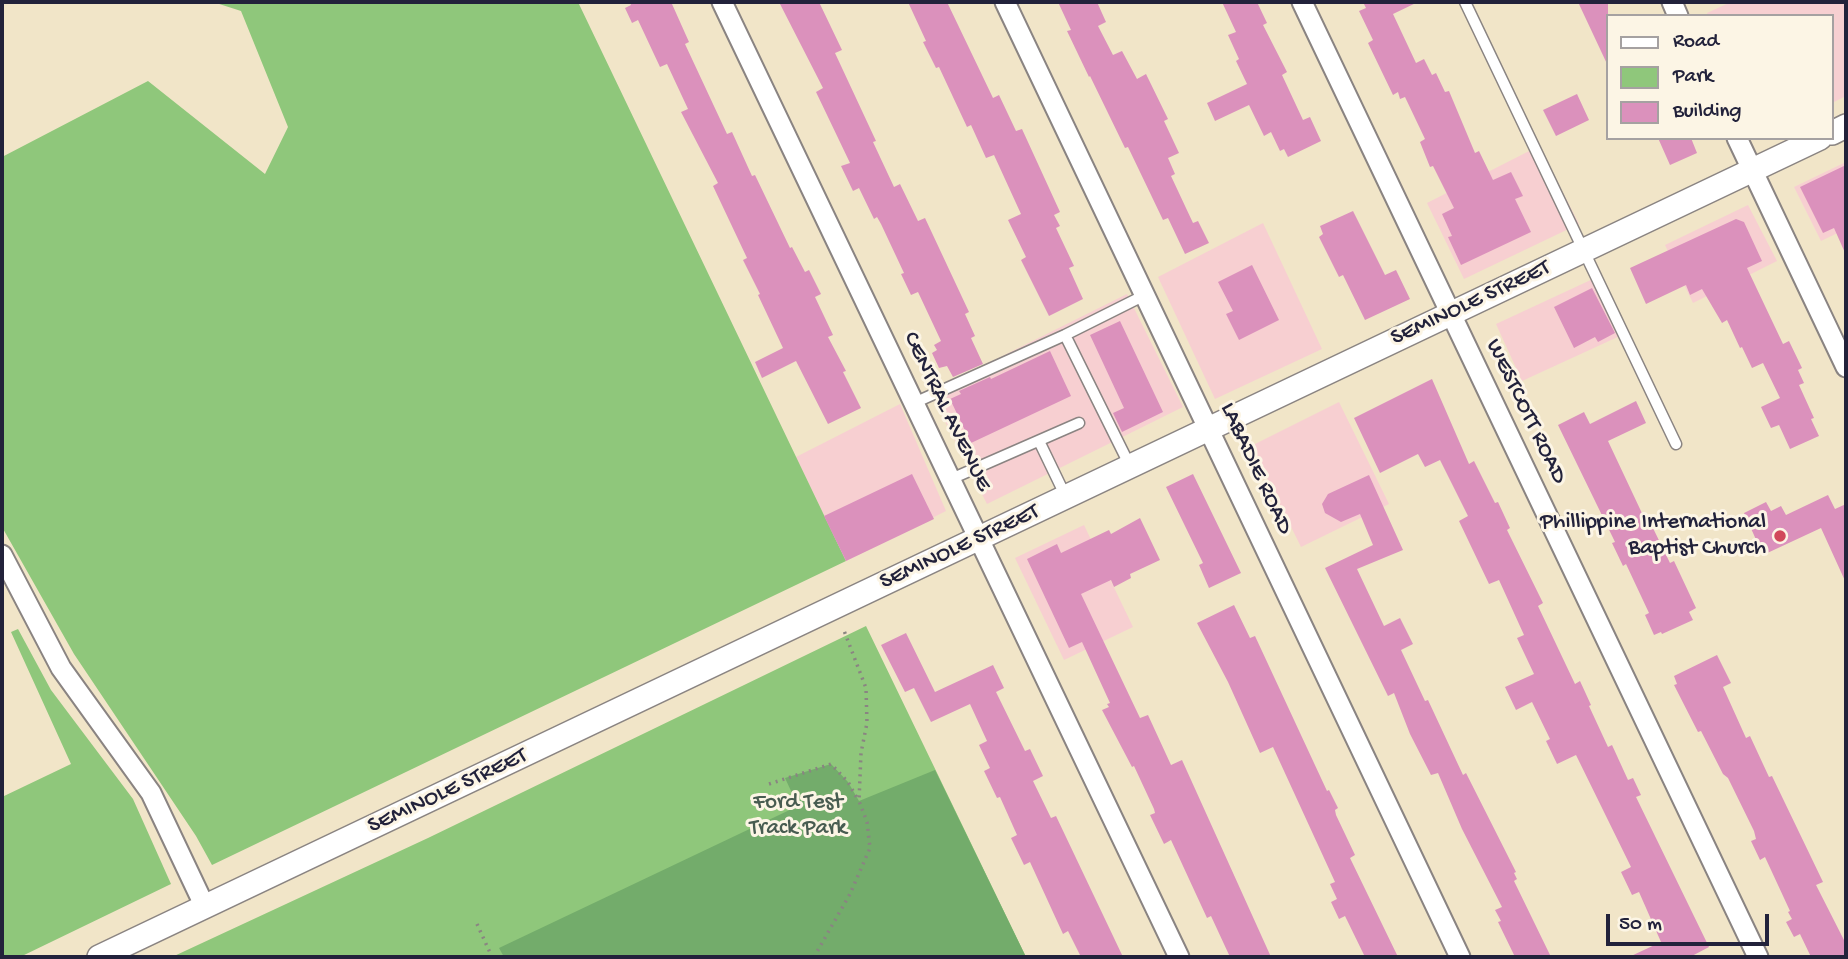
<!DOCTYPE html>
<html>
<head>
<meta charset="utf-8">
<style>
  body { margin:0 }
  #map { position:relative; width:1848px; height:959px; overflow:hidden; background:#f1e5c8; font-family:"Gochi Hand",sans-serif }
  canvas { display:block }
  .frame { position:absolute; inset:0; border:4px solid #22223b; pointer-events:none }
  .legend { position:absolute; left:1606px; top:14px; width:228px; height:126px; box-sizing:border-box; background:#fcf5e5; border:2px solid #a5a1a1; margin:0; padding:9px 12px; list-style:none; font-size:21px; color:#22223b }
  .legend li { display:flex; align-items:center; gap:14px; height:35px }
  .legend b { width:35px; border:2px solid #a5a1a1 }
  .scale { position:absolute; left:1606px; top:914px; width:163px; height:32px; box-sizing:border-box; border:4px solid #22223b; border-top:0; padding-left:9px; font-size:21px; line-height:24px; white-space:nowrap; color:#22223b; -webkit-text-stroke:5px #fcf5e5; paint-order:stroke }
</style>
</head>
<body>
<div id="map">
<canvas width="1848" height="959"></canvas>
<div class="frame"></div>
<ul class="legend">
<li><b style="height:9px;background:#fff"></b>Road</li>
<li><b style="height:19px;background:#8fc77b"></b>Park</li>
<li><b style="height:19px;background:#db91bc"></b>Building</li>
</ul>
<div class="scale">50 m</div>
</div>
<script>
const ctx = document.querySelector('canvas').getContext('2d');
ctx.lineJoin = 'round';
function fill(path, color) {
  ctx.fillStyle = color;
  ctx.fill(path, 'evenodd');
}
function poly(rows) {
  const path = new Path2D();
  for (const r of rows) {
    path.moveTo(r[0], r[1]);
    for (let i = 2; i < r.length; i += 2) path.lineTo(r[i], r[i + 1]);
  }
  return path;
}
function stroke(path, color, width, dash) {
  ctx.strokeStyle = color;
  ctx.lineWidth = width;
  ctx.lineCap = dash ? 'butt' : 'round';
  ctx.setLineDash(dash || []);
  ctx.stroke(path);
}
function label(font, color, halo, rows, align = 'center') {
  ctx.font = font + ' "Gochi Hand",sans-serif';
  ctx.lineWidth = 6;
  ctx.setLineDash([]);
  ctx.textBaseline = 'middle';
  ctx.strokeStyle = halo;
  ctx.fillStyle = color;
  for (const [text, x, y, turn = 0] of rows) {
    ctx.save();
    ctx.translate(x, y);
    ctx.rotate((+turn || 0) * Math.PI / 180);
    ctx.textAlign = isNaN(turn) ? turn : align;
    if (halo) ctx.strokeText(text, 0, 0);
    ctx.fillText(text, 0, 0);
    ctx.restore();
  }
}
fill(poly([
  [1731,2,1846,2,1846,96,1832,103,1832,16,1708,16,1707,13],
  [1539,146,1579,224,1464,279,1427,203],
  [1846,162,1846,229,1821,241,1794,187],
  [1748,205,1777,261,1693,303,1665,245],
  [1263,223,1322,349,1215,399,1158,277],
  [1595,278,1622,335,1522,381,1496,324],
  [1127,294,1183,407,987,504,930,392],
  [1339,402,1389,504,1301,547,1251,446],
  [900,404,946,511,846,561,796,457],
  [1084,525,1133,627,1064,660,1015,558]
]), '#f7cfd1');
fill(poly([
  [213,2,578,2,846,561,212,865,196,836,74,654,2,527,2,157,148,81,265,174,288,127,241,11],
  [866,626,1026,957,172,957,428,838],
  [18,629,51,690,133,799,171,884,20,957,2,957,2,797,71,764,11,632]
]), '#8fc77b');
fill(poly([
  [831,764,848,782,859,801,935,770,1026,957,504,957,499,948,798,806,785,778]
]), '#73ac6b');
fill(poly([
  [630,2,676,2,672,4,689,42,685,44,727,134,732,132,752,176,755,175,790,248,792,247,805,272,809,270,821,294,815,297,833,335,828,337,846,371,843,372,861,408,828,424,796,361,762,378,755,362,783,348,758,295,760,294,743,260,747,258,713,186,718,183,681,112,688,109,667,64,660,67,638,20,632,23,625,8,631,5],
  [779,2,819,2,842,50,835,53,876,141,873,142,894,187,900,184,918,221,925,218,969,312,965,314,975,336,971,338,983,364,953,377,947,366,939,368,932,353,937,350,934,345,941,341,918,292,911,295,901,274,904,273,881,224,877,217,874,219,859,188,853,191,841,166,850,163,816,92,823,88],
  [908,2,947,2,993,98,999,95,1016,131,1022,129,1060,212,1054,215,1060,226,1056,228,1074,266,1069,268,1083,299,1049,316,1021,260,1026,257,1008,220,1021,214,994,155,986,158,971,125,967,127,939,67,936,68,923,42,926,41],
  [1058,2,1097,2,1106,22,1098,26,1113,55,1122,51,1137,79,1146,74,1168,119,1164,121,1179,153,1168,158,1175,174,1171,176,1193,223,1198,221,1209,243,1185,254,1168,218,1163,220,1128,147,1125,148,1090,76,1089,77,1067,31,1071,30],
  [1222,2,1257,2,1267,23,1263,25,1287,72,1282,75,1303,120,1310,117,1321,141,1288,157,1284,149,1280,151,1271,132,1264,136,1249,105,1215,121,1207,103,1247,84,1236,61,1239,59,1228,35,1236,32],
  [1363,2,1418,2,1393,14,1416,63,1424,59,1432,75,1436,73,1445,92,1449,91,1475,153,1479,151,1493,180,1511,172,1523,196,1515,199,1531,232,1461,265,1448,237,1452,236,1442,214,1454,208,1433,166,1430,167,1420,142,1425,139,1405,97,1400,99,1398,92,1393,95,1368,43,1373,40,1359,11,1366,8],
  [1578,2,1608,2,1608,66],
  [1577,94,1589,120,1556,136,1543,110],
  [1658,138,1691,138,1697,153,1670,165],
  [1846,165,1846,255,1834,228,1823,233,1800,187],
  [1353,211,1385,275,1396,270,1410,299,1365,320,1343,275,1339,277,1319,237,1323,234,1320,226],
  [1736,219,1744,222,1762,261,1747,268,1783,344,1789,341,1802,368,1798,370,1804,383,1799,385,1814,418,1811,419,1819,436,1790,449,1779,425,1771,428,1761,407,1780,398,1763,363,1752,368,1742,347,1740,348,1727,320,1722,323,1702,289,1690,295,1686,285,1646,304,1630,268],
  [1252,265,1279,320,1239,340,1226,314,1233,311,1218,282],
  [1592,288,1615,333,1598,342,1595,337,1574,348,1554,307],
  [1120,321,1163,412,1122,432,1113,413,1124,408,1090,335],
  [1050,351,1071,396,971,443,950,399,961,394,959,391,990,377,991,379],
  [1432,379,1469,464,1474,461,1495,503,1498,502,1510,528,1507,530,1543,603,1538,606,1575,684,1580,681,1591,705,1589,706,1608,747,1612,745,1628,780,1633,778,1641,795,1636,797,1709,947,1690,957,1629,957,1661,942,1639,892,1632,895,1621,872,1631,867,1576,755,1557,764,1546,741,1550,739,1532,702,1516,710,1505,687,1534,674,1517,638,1524,635,1499,580,1489,584,1459,521,1468,516,1440,460,1425,467,1418,454,1380,473,1354,418],
  [1636,401,1646,423,1608,441,1648,526,1651,524,1670,563,1674,561,1696,608,1689,612,1693,620,1662,634,1661,632,1654,635,1645,615,1649,613,1626,564,1623,566,1612,543,1615,542,1558,425,1584,412,1590,424],
  [912,474,934,519,846,561,824,516],
  [1193,474,1241,573,1209,588,1199,565,1203,563,1166,487],
  [1369,475,1403,550,1357,569,1384,626,1400,618,1413,644,1401,650,1425,701,1428,700,1463,775,1466,773,1516,872,1514,873,1517,879,1514,881,1551,957,1515,957,1498,922,1501,921,1495,910,1502,907,1462,829,1438,773,1431,775,1410,734,1394,693,1388,696,1325,568,1373,545,1360,514,1341,522,1325,513,1322,504,1328,494],
  [1828,495,1835,509,1846,504,1846,583,1821,528,1763,555,1744,513,1766,502,1771,511,1781,506,1786,515],
  [1140,518,1160,560,1130,574,1131,578,1114,587,1111,580,1081,594,1140,718,1148,715,1171,765,1182,760,1271,957,1230,957,1211,916,1207,918,1171,840,1164,844,1150,815,1155,813,1154,809,1134,766,1132,767,1102,710,1109,707,1107,704,1110,703,1082,642,1069,648,1027,559,1057,544,1061,553,1109,530,1111,534],
  [1234,605,1250,638,1255,636,1327,791,1329,790,1338,808,1335,810,1336,815,1355,855,1350,858,1398,957,1365,957,1345,916,1339,919,1331,902,1337,899,1330,884,1335,882,1273,747,1260,753,1228,682,1197,623],
  [906,633,935,692,993,665,1004,688,996,692,1025,751,1030,749,1043,776,1033,781,1051,818,1056,816,1123,957,1081,957,1068,931,1063,934,1030,862,1024,865,1011,838,1017,835,1000,797,997,798,984,771,990,768,979,745,987,741,970,704,931,722,914,688,905,692,881,645],
  [1717,655,1731,683,1723,687,1746,738,1750,736,1769,777,1772,776,1823,882,1816,885,1846,944,1846,957,1811,957,1800,934,1794,937,1786,922,1792,919,1788,912,1790,911,1765,857,1760,860,1751,841,1756,839,1754,831,1728,778,1723,774,1701,731,1698,732,1674,685,1677,684,1674,676]
]), '#db91bc');
const service = poly([
  [1465,2,1676,444],
  [1065,335,1130,466],
  [914,403,1065,335,1145,295],
  [1039,441,1066,497],
  [951,479,1079,423]
]);
const minor = poly([
  [722,2,1179,957],
  [1005,2,1460,957],
  [1302,2,1758,957],
  [1672,2,1678,16],
  [1737,138,1846,367],
  [2,555,61,668,151,793,205,907]
]);
const tertiary = poly([
  [1832,133,1846,126],
  [99,957,1820,138]
]);
stroke(service, '#8a8482', 13);
stroke(minor, '#8a8482', 23);
stroke(tertiary, '#8a8482', 26);
stroke(poly([
  [769,784,831,764,848,782,858,800],
  [477,924,492,957],
  [814,957,850,894,870,848,867,822,859,801,861,753,867,723,866,688,843,628]
]), '#8a8482', 3.5, [2, 5]);
stroke(service, '#fff', 10);
stroke(minor, '#fff', 19);
stroke(tertiary, '#fff', 23);
for (const [x, y, r, color] of [
  [1780,536,7,"#d1495b"]
]) {
  const dot = new Path2D();
  dot.arc(x, y, r, 0, 2 * Math.PI);
  ctx.fillStyle = color;
  ctx.fill(dot);
  stroke(dot, '#fcf5e5', 2.5);
}
label('23px', '#22223b', '#fcf5e5', [
  ["SEMINOLE STREET",1471,304,-25],
  ["CENTRAL AVENUE",946,412,64],
  ["WESTCOTT ROAD",1525,412,64],
  ["LABADIE ROAD",1255,469,65],
  ["SEMINOLE STREET",960,548,-25],
  ["SEMINOLE STREET",448,792,-25]
]);
label('23px', '#22223b', '#fcf5e5', [
  ["Phillippine International",1766,523],
  ["Baptist Church",1766,549]
], 'right');
label('23px', '#485c51', '#fcf5e5', [
  ["Ford Test",798,803],
  ["Track Park",798,829]
]);
</script>
</body>
</html>
